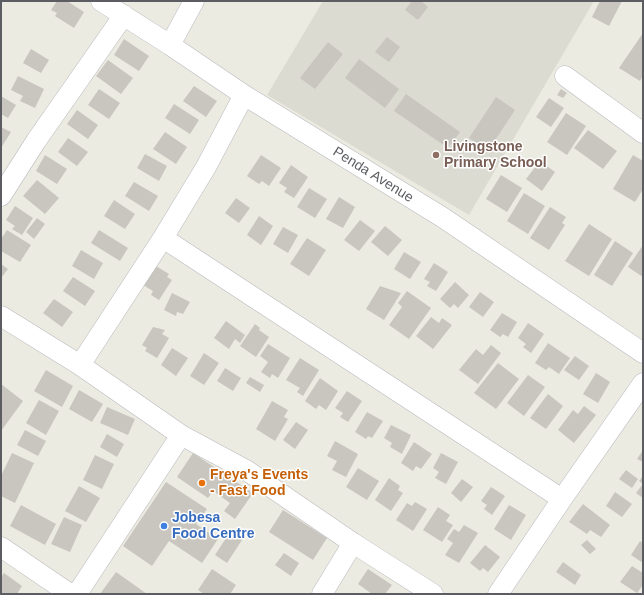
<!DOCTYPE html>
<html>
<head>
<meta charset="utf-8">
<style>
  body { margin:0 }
  #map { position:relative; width:644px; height:595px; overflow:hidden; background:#ecebe2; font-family:Helvetica,sans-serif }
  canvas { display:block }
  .frame { position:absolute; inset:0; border:2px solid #5b5d62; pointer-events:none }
</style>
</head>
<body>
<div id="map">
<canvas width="644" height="595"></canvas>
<div class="frame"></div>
</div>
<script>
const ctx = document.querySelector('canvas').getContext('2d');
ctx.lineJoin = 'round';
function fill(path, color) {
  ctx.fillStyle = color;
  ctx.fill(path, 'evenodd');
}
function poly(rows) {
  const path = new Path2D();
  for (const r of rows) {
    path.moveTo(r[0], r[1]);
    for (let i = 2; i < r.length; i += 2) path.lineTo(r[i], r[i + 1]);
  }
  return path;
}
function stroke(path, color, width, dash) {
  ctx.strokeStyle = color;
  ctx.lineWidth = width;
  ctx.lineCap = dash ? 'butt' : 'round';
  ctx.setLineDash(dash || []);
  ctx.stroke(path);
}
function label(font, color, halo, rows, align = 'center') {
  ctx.font = font + ' Helvetica,sans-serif';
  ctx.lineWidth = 3;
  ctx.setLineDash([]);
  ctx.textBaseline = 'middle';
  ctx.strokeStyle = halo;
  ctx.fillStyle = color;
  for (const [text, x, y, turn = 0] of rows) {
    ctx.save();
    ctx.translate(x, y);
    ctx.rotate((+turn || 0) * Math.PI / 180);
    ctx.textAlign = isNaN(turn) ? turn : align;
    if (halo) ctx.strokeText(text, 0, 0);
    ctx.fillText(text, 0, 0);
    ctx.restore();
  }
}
fill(poly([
  [323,1,594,1,469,215,267,95]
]), '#dcdbd1');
fill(poly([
  [57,1,67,1,84,12,74,28,55,16,57,13,51,10],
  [412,1,421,1,428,7,418,20,405,10],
  [600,1,622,1,609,26,592,17],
  [643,33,643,76,640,81,619,68],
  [387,37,400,47,389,62,375,52],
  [124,39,149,56,139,71,114,55],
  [328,42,343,54,315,89,300,78],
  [31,49,49,60,41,73,23,63],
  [359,59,399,89,385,108,345,78],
  [108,60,133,78,121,94,96,76],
  [18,76,44,89,35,108,20,101,23,96,11,90],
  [194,86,217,101,206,117,183,101],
  [99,89,120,103,109,119,88,105],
  [561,89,567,93,563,98,557,95],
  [406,94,460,132,448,148,394,111],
  [1,96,16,105,8,118,1,114],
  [496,97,515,110,488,151,469,138],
  [549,98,564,108,551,127,536,117],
  [174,104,199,120,190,134,165,118],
  [77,110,98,125,88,139,67,124],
  [566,113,586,126,567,155,547,142],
  [1,127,11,132,1,148],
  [588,130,617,151,603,169,574,148],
  [165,132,187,147,176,164,153,149],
  [68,138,88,152,77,166,58,152],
  [145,154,167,166,159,181,137,168],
  [45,155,67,169,57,184,36,171],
  [261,155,281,168,269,186,262,181,259,184,247,176],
  [633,155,643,161,643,189,635,202,613,189],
  [540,161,555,172,542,191,526,179],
  [291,165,308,177,294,198,284,192,287,188,279,183],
  [501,175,522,188,507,212,486,199],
  [37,180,59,198,45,214,23,196],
  [134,182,158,196,149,211,125,196],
  [309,188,327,199,315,218,297,207],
  [524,193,545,206,528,234,507,221],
  [339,197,355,207,343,228,326,219],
  [236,198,250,208,239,223,225,213],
  [114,200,135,214,125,229,104,216],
  [15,206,33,218,22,235,12,229,15,226,6,220],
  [550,207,566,217,562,223,565,225,549,250,530,238],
  [259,216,273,226,261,245,247,235],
  [37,218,45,224,34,239,26,232],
  [360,220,375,231,359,251,344,240],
  [589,224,612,239,589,276,565,261],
  [385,226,402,240,388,256,371,242],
  [283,227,298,235,288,253,273,244],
  [7,230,31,245,20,262,1,251,1,239],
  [99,230,128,248,120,261,91,243],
  [307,238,326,250,309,276,290,264],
  [615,241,633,253,612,286,594,275],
  [643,245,643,277,628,267],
  [81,250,103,263,94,279,72,266],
  [404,252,421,262,410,279,394,269],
  [434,263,448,272,436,291,427,286,430,282,424,279],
  [1,264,8,269,1,278],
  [156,266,169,274,167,277,172,280,159,300,151,295,153,291,143,285],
  [73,277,95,291,85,306,63,291],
  [455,282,469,295,458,308,454,304,450,308,440,299],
  [380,286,401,293,384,320,366,309],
  [407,291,431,308,409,339,389,325,402,307,398,303],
  [480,292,494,302,483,317,469,307],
  [172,293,190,302,183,314,177,312,176,316,164,310],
  [54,299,73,312,62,327,43,313],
  [502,313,517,322,508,337,503,334,500,337,490,330],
  [431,317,439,323,442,318,452,325,433,349,416,336],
  [226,321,245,335,240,343,235,339,229,349,214,338],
  [528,323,544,334,531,353,523,347,526,344,518,338],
  [255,324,260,328,259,330,269,337,256,357,240,346],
  [153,327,165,330,162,334,169,338,157,358,145,351,147,348,142,345],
  [548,343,570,358,559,374,549,367,546,370,535,363],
  [268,344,290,358,278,378,272,374,270,378,261,372,268,362,260,356],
  [491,345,501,353,478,384,459,370,476,349,483,355],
  [172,348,188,358,176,376,161,365],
  [204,353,219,363,204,385,190,376],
  [575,356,589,366,579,380,564,370],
  [300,358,319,370,303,396,297,392,300,388,286,380],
  [498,363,519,379,496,409,474,393],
  [225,368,241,378,233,391,217,381],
  [46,370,73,386,62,407,34,391],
  [596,373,610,382,598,403,583,394],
  [528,375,545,387,524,416,507,403],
  [250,377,264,385,260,392,246,383],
  [320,378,338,391,326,410,319,405,316,409,305,401],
  [1,384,23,401,1,431],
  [79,390,103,404,92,422,69,409],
  [347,391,362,401,348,422,340,417,343,413,335,408],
  [548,394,563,406,546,429,530,418],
  [39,400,59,411,46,435,26,423],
  [272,401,288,410,284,417,288,419,275,441,256,429],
  [584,406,596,415,574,443,558,430,573,410,578,414],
  [107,407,135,419,128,435,100,423],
  [367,412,383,421,372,438,368,436,366,439,355,432],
  [296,422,308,430,295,449,283,440],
  [391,425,411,435,402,454,390,447,392,443,384,438],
  [25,430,46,441,38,456,17,445],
  [107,434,124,444,117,457,100,447],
  [335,441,358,454,346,477,332,470,337,461,327,456],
  [414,442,432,454,421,469,416,466,413,471,401,463],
  [643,450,643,462,637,459],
  [12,453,34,463,15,503,1,496,1,476],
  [193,453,253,493,235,519,224,511,230,503,213,491,208,498,177,477],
  [441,453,458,462,446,484,435,478,439,472,433,468],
  [95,455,114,464,102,489,83,480],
  [358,468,379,481,367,500,346,487],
  [626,470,638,479,632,488,619,479],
  [643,476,643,498,636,493,643,484,639,481],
  [389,478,400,486,398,490,403,493,391,511,375,500],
  [462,479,473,487,461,502,451,493],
  [166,482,207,509,196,524,218,539,202,563,169,541,152,566,123,546],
  [79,486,100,498,86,522,65,511],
  [491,487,505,496,492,515,484,509,487,505,481,501],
  [615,492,632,504,622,517,606,506],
  [415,502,427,509,413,531,396,520,407,503,412,506],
  [583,504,610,525,601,537,590,530,587,534,569,522],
  [21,505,56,524,45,545,10,526],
  [509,505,526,515,511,540,494,529],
  [438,507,450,515,446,521,453,525,442,542,423,530],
  [283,510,327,538,313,560,269,532],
  [64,517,82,525,70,552,51,544],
  [464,525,478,533,459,563,445,555,453,543,447,539,454,529,459,532],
  [232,529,244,537,227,563,215,555],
  [587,540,596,549,590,554,581,545],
  [640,541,643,543,643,563,631,555],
  [485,545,500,557,488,572,483,568,480,571,470,563],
  [284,553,299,563,291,576,275,565],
  [563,562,581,575,575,585,556,572],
  [632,566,643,573,643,585,637,593,620,582],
  [212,569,236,585,230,594,204,594,198,590],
  [368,569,392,585,385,594,372,594,358,584],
  [116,572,147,594,100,594],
  [4,573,22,586,17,594,1,594,1,577]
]), '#c8c6bf');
const minor = poly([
  [101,1,170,45,244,95,442,217,643,353],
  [170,45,194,1],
  [565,76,643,133],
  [1,196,36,141,124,15],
  [163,238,562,499],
  [1,316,80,365,181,435,246,470,353,543,433,594],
  [80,365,163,238,206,167,244,95],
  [1,547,70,594],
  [77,594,181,435],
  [322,594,353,543],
  [498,594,562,499,643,383]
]);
stroke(minor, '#b8b9be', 21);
stroke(minor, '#fff', 20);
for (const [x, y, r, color] of [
  [436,155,4,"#8d6e63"],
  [202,483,4,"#e8710a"],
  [164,526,4,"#3f7fe0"]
]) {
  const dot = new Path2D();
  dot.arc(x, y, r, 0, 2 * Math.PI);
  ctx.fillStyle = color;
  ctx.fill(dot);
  stroke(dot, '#fff', 1.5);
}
label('bold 14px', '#785e54', '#fff', [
  ["Livingstone",444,147],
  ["Primary School",444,163]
], 'left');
label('14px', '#5b5d62', '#fff', [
  ["Penda Avenue",373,175,32]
]);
label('bold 14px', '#c56008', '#fff', [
  ["Freya's Events",210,475],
  ["- Fast Food",210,491]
], 'left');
label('bold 14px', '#366cbe', '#fff', [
  ["Jobesa",172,518],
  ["Food Centre",172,534]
], 'left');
</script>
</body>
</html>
